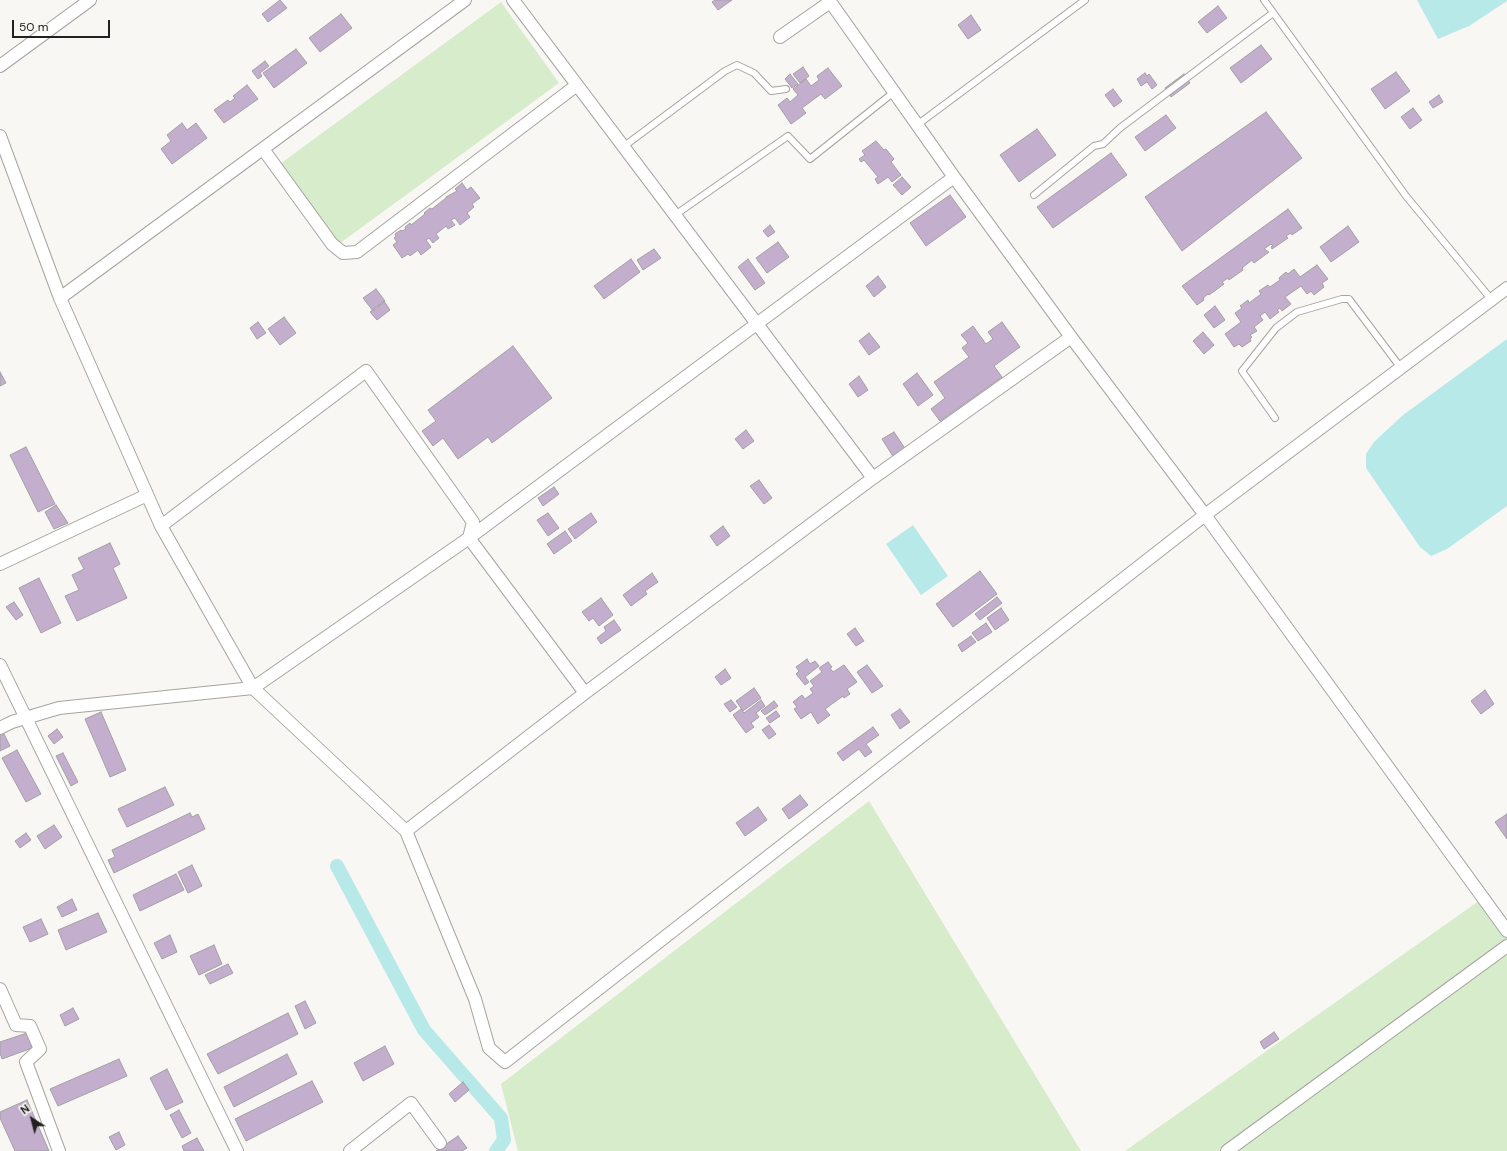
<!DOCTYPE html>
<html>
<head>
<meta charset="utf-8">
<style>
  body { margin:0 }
  #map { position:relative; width:1507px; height:1151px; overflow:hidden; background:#f9f7f3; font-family:"DM Sans",sans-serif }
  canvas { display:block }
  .north { position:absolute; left:12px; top:1099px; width:40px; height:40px; -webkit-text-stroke:3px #f9f7f3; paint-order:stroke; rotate:324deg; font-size:11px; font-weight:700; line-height:16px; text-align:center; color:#21201f }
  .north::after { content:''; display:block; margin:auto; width:14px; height:18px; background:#21201f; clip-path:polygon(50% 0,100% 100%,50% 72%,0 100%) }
  .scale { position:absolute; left:12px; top:20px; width:98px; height:18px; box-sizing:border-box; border:2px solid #21201f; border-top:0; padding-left:5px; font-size:12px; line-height:14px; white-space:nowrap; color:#21201f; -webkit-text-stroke:3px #f9f7f3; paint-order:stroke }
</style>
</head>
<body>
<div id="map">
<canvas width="1507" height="1151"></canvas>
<div class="north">N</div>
<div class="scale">50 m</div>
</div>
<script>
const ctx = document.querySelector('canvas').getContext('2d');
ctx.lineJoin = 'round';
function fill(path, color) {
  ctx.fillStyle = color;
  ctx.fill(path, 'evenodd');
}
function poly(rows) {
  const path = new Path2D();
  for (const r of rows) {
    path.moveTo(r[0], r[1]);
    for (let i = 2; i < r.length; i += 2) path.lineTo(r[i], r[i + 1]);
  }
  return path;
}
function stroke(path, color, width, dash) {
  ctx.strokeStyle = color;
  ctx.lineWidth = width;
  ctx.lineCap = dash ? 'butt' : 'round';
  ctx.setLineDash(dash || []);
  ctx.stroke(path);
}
fill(poly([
  [501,2,559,83,339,244,280,164],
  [869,801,1081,1151,518,1151,501,1084],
  [1483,898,1507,930,1507,1151,1125,1151]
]), '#d6eccb');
fill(poly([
  [1417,0,1507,0,1507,1,1469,26,1438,39],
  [1507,339,1507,506,1447,549,1431,556,1420,547,1366,468,1366,454,1374,442,1403,415],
  [913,525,948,576,921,595,886,544]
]), '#b7e9e9');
stroke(poly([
  [337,866,424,1030,501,1118,504,1140,496,1151]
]), '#b7e9e9', 14);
const building = poly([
  [280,0,287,8,268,22,262,14,280,0],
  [715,0,732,0,718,10,712,2,715,0],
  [1218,6,1227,18,1207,33,1198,22,1218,6],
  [341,14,352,28,320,52,309,38,341,14],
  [971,15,981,30,968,39,958,25,971,15],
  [1261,45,1272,59,1241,83,1230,68,1261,45],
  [296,49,307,63,274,88,263,73,296,49],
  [265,61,269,66,260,73,262,76,258,79,252,71,265,61],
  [803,67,809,76,800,83,793,74,803,67],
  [828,68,842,86,825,99,821,94,802,108,806,113,791,124,778,105,787,98,790,102,798,95,793,89,806,79,811,86,819,80,817,76,828,68],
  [1396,72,1410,91,1385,109,1371,89,1396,72],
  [1145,73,1147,76,1149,74,1157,85,1152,89,1147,82,1141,86,1137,79,1145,73],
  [790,74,798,84,792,88,785,79,790,74],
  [1184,74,1190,83,1171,97,1165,88,1184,74],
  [247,85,258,99,224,123,214,110,228,100,230,102,235,98,233,96,247,85],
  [1113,89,1122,101,1114,107,1105,95,1113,89],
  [1439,95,1443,102,1433,108,1429,102,1439,95],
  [1413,108,1422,120,1410,129,1401,117,1413,108],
  [1266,112,1302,158,1182,251,1145,197,1266,112],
  [1166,115,1176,128,1145,151,1135,137,1166,115],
  [182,123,187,130,196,123,207,138,172,164,161,149,171,141,167,135,182,123],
  [1037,129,1056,155,1019,182,1000,155,1037,129],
  [876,141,884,150,886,149,894,159,891,162,901,175,892,182,888,177,878,184,875,179,878,177,864,160,861,162,859,159,865,155,862,151,876,141],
  [1111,153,1127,175,1053,228,1037,207,1111,153],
  [902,177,911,187,902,195,893,185,902,177],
  [462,183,467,190,471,187,480,198,472,204,474,207,467,213,470,217,460,225,455,218,451,220,455,225,448,229,446,226,436,234,439,238,433,243,429,238,426,240,431,247,421,255,418,250,410,256,408,254,402,258,393,245,397,242,394,238,396,236,395,234,401,230,402,231,406,229,405,227,410,223,411,225,425,214,424,213,430,208,432,209,446,198,446,197,457,191,455,189,462,183],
  [950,195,966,217,926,246,910,223,950,195],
  [1288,209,1302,228,1292,235,1291,233,1286,236,1288,238,1272,249,1271,247,1273,246,1271,244,1264,249,1269,252,1254,263,1252,260,1242,268,1243,270,1229,280,1228,278,1222,282,1224,284,1209,295,1208,294,1203,298,1204,300,1197,305,1182,286,1288,209],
  [770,225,775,232,768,237,763,231,770,225],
  [1348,226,1359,242,1331,262,1320,247,1348,226],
  [778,242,789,257,767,273,756,258,778,242],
  [654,249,661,258,643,270,637,260,654,249],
  [631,259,640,272,604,299,594,286,631,259],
  [748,259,765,283,755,290,738,267,748,259],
  [1317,265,1328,279,1322,283,1324,287,1314,295,1311,291,1307,294,1301,286,1285,297,1291,304,1282,311,1280,308,1277,310,1279,312,1270,319,1265,312,1260,316,1263,320,1254,327,1257,331,1250,335,1252,337,1250,339,1251,341,1242,347,1239,344,1234,347,1225,334,1241,322,1235,313,1242,308,1240,306,1248,300,1249,303,1261,294,1259,291,1268,285,1270,287,1280,280,1279,278,1286,272,1288,274,1294,269,1300,277,1317,265],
  [878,276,886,287,874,297,866,286,878,276],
  [376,289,385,301,373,311,363,298,376,289],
  [384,301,390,310,377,320,370,312,384,301],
  [1215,306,1225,320,1214,328,1204,315,1215,306],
  [284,317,296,333,280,345,268,329,284,317],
  [258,322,266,333,257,339,250,328,258,322],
  [1002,322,1020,347,994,366,1002,377,940,421,931,409,945,398,934,382,969,357,962,348,968,343,961,335,973,326,986,344,993,339,988,332,1002,322],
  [1203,332,1214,345,1204,354,1193,341,1203,332],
  [869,333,880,347,869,355,859,341,869,333],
  [513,346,552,398,492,443,488,437,458,459,443,438,433,446,422,431,436,421,428,410,513,346],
  [0,372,6,383,0,386,0,372],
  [917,373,933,395,918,406,903,384,917,373],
  [859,376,868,390,858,397,849,384,859,376],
  [746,430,754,441,743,449,735,439,746,430],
  [894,432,906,450,894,458,882,439,894,432],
  [26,447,55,504,38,512,10,455,26,447],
  [759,480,772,498,764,504,750,486,759,480],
  [554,487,559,494,543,506,538,498,554,487],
  [56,505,68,523,54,529,45,512,56,505],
  [548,513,559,528,548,536,537,520,548,513],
  [591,513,597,522,575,539,568,529,591,513],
  [723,526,730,536,717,546,710,536,723,526],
  [565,531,572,541,554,554,547,544,565,531],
  [110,543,120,564,113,568,127,598,77,621,65,596,79,590,72,575,84,569,78,558,110,543],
  [980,571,997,594,953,627,936,604,980,571],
  [652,573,658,582,645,591,647,594,631,606,623,595,652,573],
  [39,578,61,623,41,633,19,588,39,578],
  [997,597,1002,603,980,620,975,614,997,597],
  [601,598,613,615,599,626,593,618,589,621,582,612,601,598],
  [14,602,23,615,16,620,6,607,14,602],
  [1001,608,1009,620,995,630,987,618,1001,608],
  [614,620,621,630,601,644,597,638,606,631,604,627,614,620],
  [986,623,992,632,978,641,972,633,986,623],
  [855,628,864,641,856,646,847,634,855,628],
  [971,636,976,642,962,652,958,645,971,636],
  [807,659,810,664,815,661,819,666,805,677,809,682,805,685,796,674,799,671,796,667,807,659],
  [828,662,832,667,830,668,833,672,844,665,857,682,847,689,850,694,844,698,843,696,825,709,830,715,818,724,811,712,801,719,794,709,797,707,793,702,802,695,805,699,813,693,810,689,814,686,810,681,822,672,819,668,828,662],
  [867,665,883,686,872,693,857,672,867,665],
  [725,669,731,678,721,685,715,677,725,669],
  [754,688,761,698,743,711,736,701,754,688],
  [1485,690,1494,704,1481,714,1471,701,1485,690],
  [731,700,737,707,730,712,724,704,731,700],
  [761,700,765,706,756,713,759,717,751,723,754,727,746,733,733,715,741,709,744,713,761,700],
  [774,701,778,706,765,715,761,711,774,701],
  [900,709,910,722,900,729,891,715,900,709],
  [776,711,780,716,770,723,766,718,776,711],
  [101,712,126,770,110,777,85,719,101,712],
  [769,725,776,734,769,739,762,730,769,725],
  [873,727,879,735,866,744,872,752,865,757,859,749,843,761,837,753,873,727],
  [57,729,63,737,54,744,48,736,57,729],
  [2,730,10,746,0,751,0,731,2,730],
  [17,750,41,794,26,802,2,758,17,750],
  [63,753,78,782,71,786,56,756,63,753],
  [165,787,174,805,127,827,118,809,165,787],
  [800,795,808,805,789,819,782,809,800,795],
  [758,807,767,820,745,836,736,823,758,807],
  [190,813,192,817,198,814,205,829,114,873,108,860,115,857,112,850,190,813],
  [1507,814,1507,839,1495,822,1507,814],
  [54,825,62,837,45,849,37,836,54,825],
  [26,833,31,840,20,848,15,841,26,833],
  [192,865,202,886,188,893,178,872,192,865],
  [176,874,184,890,140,911,133,895,176,874],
  [72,899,77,910,62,917,57,907,72,899],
  [98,913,107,932,66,950,58,930,98,913],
  [41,919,48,934,30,942,23,927,41,919],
  [170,935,177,952,162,959,154,943,170,935],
  [214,945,222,964,199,975,190,956,214,945],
  [228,964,233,973,210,984,205,975,228,964],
  [305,1001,316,1023,305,1029,295,1006,305,1001],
  [73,1008,79,1019,65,1026,60,1015,73,1008],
  [288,1013,298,1034,218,1074,207,1054,288,1013],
  [1274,1032,1279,1039,1264,1049,1260,1042,1274,1032],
  [27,1033,32,1048,2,1059,0,1053,0,1042,27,1033],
  [385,1046,394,1064,363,1081,354,1063,385,1046],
  [287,1054,297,1074,234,1107,224,1087,287,1054],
  [119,1059,127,1076,58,1106,50,1089,119,1059],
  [167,1069,183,1102,166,1110,150,1078,167,1069],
  [312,1081,323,1102,246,1141,235,1119,312,1081],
  [463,1082,469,1090,455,1102,449,1094,463,1082],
  [27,1100,49,1151,15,1151,0,1118,0,1112,27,1100],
  [179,1110,191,1133,182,1138,170,1115,179,1110],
  [119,1132,125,1145,116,1150,109,1137,119,1132],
  [458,1136,467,1148,462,1151,436,1151,458,1136],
  [197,1138,204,1151,184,1151,182,1146,197,1138]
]);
fill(building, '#c3aece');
stroke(building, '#a2a0a3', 1);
const lane = poly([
  [1264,0,1406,196,1491,299],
  [917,125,1085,0],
  [623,147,725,71,737,65,754,73,771,91,786,89],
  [1034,195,1094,146,1103,144,1120,128,1273,13],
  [675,215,788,136,810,159,894,92],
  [1275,418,1242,371,1276,328,1297,312,1342,299,1349,299,1401,368]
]);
const street = poly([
  [513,0,873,478,1071,337],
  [780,37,830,2],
  [0,66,90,0],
  [0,136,60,298,161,526,253,688,406,831,475,999,489,1048,505,1062,1205,515,1071,337,954,177,829,0],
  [263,149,332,244,343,253,357,252,577,85],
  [1507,288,1205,515,1507,931],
  [60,298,465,0],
  [873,478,585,693,469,538,954,177],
  [0,564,147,495],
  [0,665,237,1151],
  [0,728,12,722,59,708,253,688,469,538,473,522,366,371,161,526],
  [406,831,585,693],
  [0,989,16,1025,30,1026,40,1049,26,1062,59,1151],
  [350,1151,411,1103,440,1143],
  [1227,1151,1507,946]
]);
stroke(lane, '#a6a4a1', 8);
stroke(street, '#a6a4a1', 14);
stroke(lane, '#fff', 6);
stroke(street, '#fff', 12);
</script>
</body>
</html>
